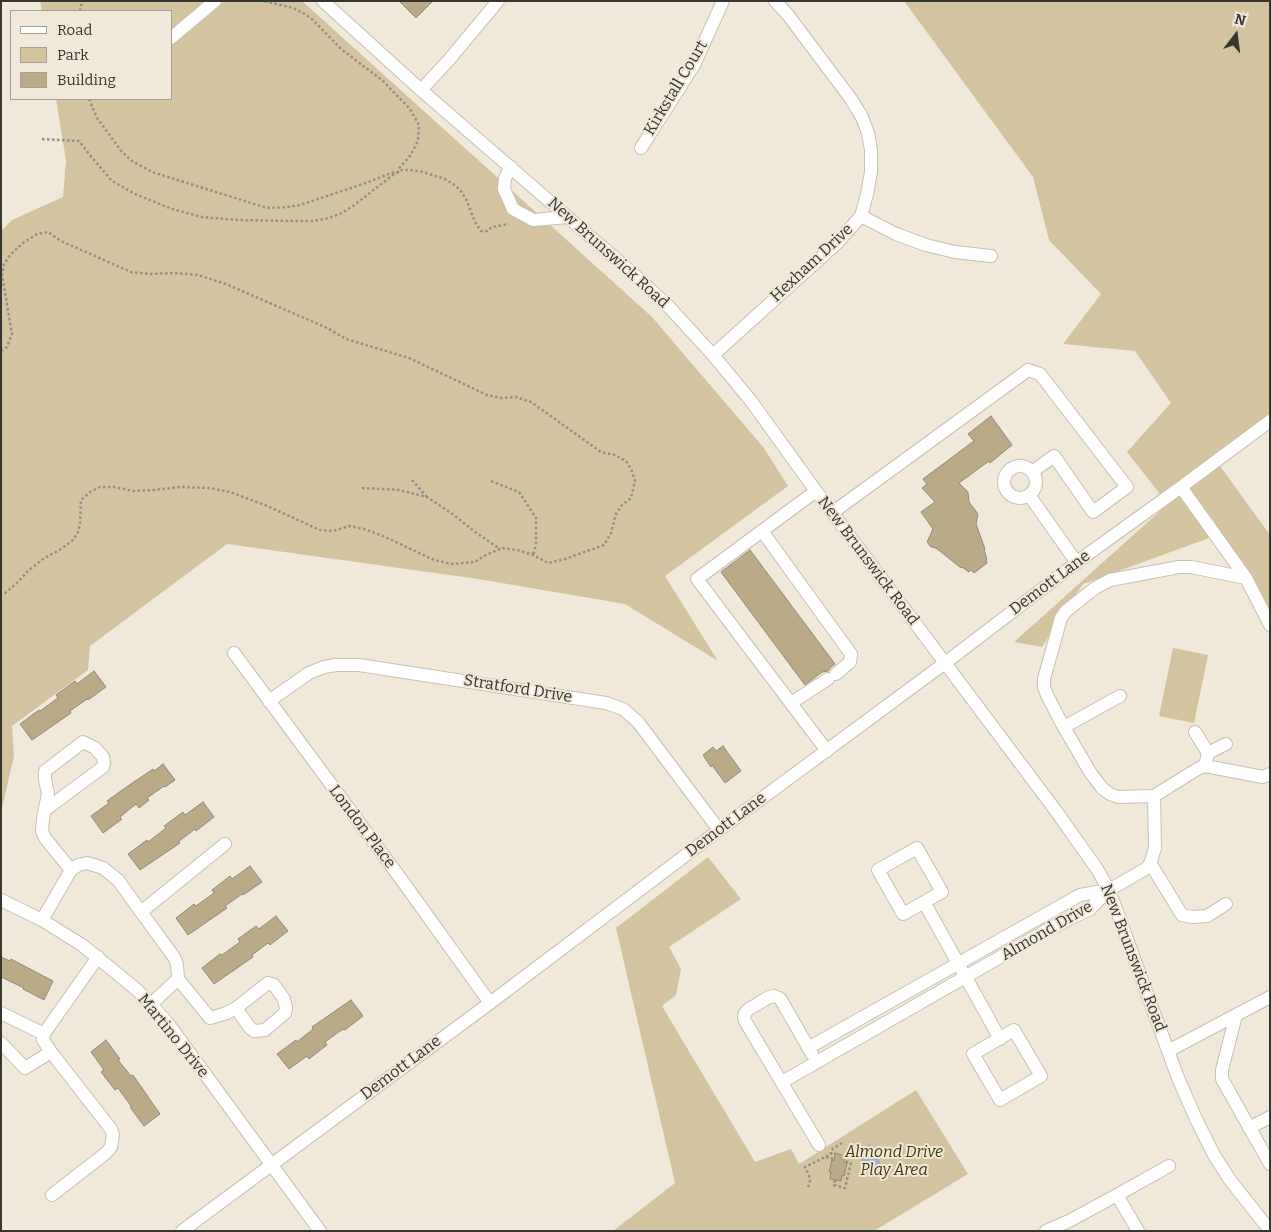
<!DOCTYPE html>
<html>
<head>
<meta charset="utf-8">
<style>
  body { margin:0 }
  #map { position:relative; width:1271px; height:1232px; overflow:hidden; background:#f0e9da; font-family:Bitter,serif }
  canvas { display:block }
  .frame { position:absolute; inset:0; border:2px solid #37352f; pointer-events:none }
  .legend { position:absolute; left:10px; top:10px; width:162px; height:90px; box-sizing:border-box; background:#f0e9da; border:1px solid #a6a196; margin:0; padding:6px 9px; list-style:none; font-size:15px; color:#37352f }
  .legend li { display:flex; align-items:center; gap:10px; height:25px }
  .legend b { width:25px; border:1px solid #a6a196 }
  .north { position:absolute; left:1211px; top:10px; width:50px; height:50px; -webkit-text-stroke:4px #f0e9da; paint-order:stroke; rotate:15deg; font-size:14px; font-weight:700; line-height:20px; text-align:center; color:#37352f }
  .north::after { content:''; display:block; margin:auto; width:18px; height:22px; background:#37352f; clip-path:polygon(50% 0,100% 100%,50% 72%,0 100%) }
</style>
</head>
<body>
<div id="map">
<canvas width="1271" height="1232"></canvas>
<div class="frame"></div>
<ul class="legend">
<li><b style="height:6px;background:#fff"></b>Road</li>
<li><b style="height:14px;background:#d3c39f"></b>Park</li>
<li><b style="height:14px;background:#baaa86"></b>Building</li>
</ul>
<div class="north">N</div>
</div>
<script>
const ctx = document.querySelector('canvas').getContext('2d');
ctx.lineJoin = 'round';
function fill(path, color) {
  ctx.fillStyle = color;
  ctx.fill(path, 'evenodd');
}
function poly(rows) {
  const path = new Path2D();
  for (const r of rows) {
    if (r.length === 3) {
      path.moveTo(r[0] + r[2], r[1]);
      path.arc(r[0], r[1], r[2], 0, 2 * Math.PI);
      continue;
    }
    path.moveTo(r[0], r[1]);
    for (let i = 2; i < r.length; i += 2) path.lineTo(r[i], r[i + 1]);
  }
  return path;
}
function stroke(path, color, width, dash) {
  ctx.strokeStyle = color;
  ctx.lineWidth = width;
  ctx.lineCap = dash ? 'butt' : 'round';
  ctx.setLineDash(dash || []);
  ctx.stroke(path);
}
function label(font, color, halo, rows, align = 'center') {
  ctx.font = font + ' Bitter,serif';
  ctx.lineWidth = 4;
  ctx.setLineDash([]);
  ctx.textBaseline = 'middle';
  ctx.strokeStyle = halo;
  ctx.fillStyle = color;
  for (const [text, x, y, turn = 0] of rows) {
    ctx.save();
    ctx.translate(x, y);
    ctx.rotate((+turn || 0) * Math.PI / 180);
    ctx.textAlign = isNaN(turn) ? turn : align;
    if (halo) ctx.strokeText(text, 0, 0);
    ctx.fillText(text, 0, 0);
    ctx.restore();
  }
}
fill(poly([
  [40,1,302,1,652,317,764,448,788,486,665,576,718,661,625,604,478,579,227,544,90,646,88,670,12,726,14,756,1,812,1,231,12,220,63,197,66,160,56,99,171,99,171,11,42,11],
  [904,1,1270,1,1270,428,1220,466,1270,535,1270,623,1220,534,1083,584,1042,647,1014,642,1168,504,1127,452,1171,403,1135,351,1063,344,1101,294,1049,240,1033,177],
  [1173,648,1208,655,1194,723,1159,716],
  [708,857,741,899,669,947,681,969,676,995,662,1006,755,1162,791,1149,799,1164,916,1090,968,1174,874,1231,613,1231,675,1183,616,928]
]), '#d3c39f');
fill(poly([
  [870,1144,884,1169,871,1177,857,1152]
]), '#a0b0d2');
const building = poly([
  [399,1,433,1,416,18,399,1],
  [991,416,1012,445,990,463,989,461,959,483,968,492,969,502,978,514,976,524,985,549,984,550,987,559,986,560,987,563,974,573,971,570,969,572,962,567,961,568,936,548,931,547,927,542,933,529,921,512,935,502,922,488,927,484,923,479,974,441,968,434,991,416],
  [750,550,835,664,831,667,828,671,822,672,805,685,721,572,750,550],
  [94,671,106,687,88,700,87,699,70,711,71,713,32,740,20,724,39,710,40,711,58,698,56,695,75,681,77,684,94,671],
  [723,746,741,771,725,783,712,765,711,767,703,755,713,747,716,751,723,746],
  [163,764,175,780,165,787,164,786,147,798,149,800,139,808,136,804,120,817,122,819,103,833,91,816,109,803,107,801,125,788,153,769,154,771,163,764],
  [203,802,214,817,196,831,195,829,178,842,180,843,140,870,128,854,147,840,148,842,166,828,164,826,183,812,185,815,203,802],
  [250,866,262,882,243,895,242,894,225,906,227,908,188,935,176,918,194,904,196,906,214,893,212,890,230,876,232,879,250,866],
  [276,916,288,931,270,945,268,943,252,955,253,957,214,984,202,968,220,954,222,955,240,942,238,939,256,926,259,929,276,916],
  [1,957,10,961,11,959,53,981,44,1000,23,989,24,988,1,977,1,957],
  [351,1000,363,1016,345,1030,343,1029,325,1042,327,1045,309,1059,307,1056,289,1069,277,1054,296,1040,297,1042,313,1029,312,1027,351,1000],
  [106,1040,120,1059,118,1060,131,1076,133,1075,160,1114,144,1126,130,1107,131,1106,118,1088,115,1090,101,1072,104,1070,91,1052,106,1040],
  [835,1153,845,1156,844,1162,847,1163,844,1176,842,1175,841,1181,830,1179,831,1172,829,1172,832,1160,834,1161,835,1153]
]);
fill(building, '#baaa86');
stroke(building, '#918a7c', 1);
const minor = poly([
  [323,1,421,90,630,271,669,307,713,355,751,401,816,491,1056,811,1097,869,1109,890,1178,1078,1196,1119,1214,1155,1230,1180,1264,1223,1270,1229],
  [171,38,215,1],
  [421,90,448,61,498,1],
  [641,148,694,65,723,1],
  [511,167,505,178,504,189,513,209,533,220,568,217],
  [861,216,896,234,926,245,955,252,991,256],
  [713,355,837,243,861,216,867,194,871,172,871,150,868,133,862,117,851,99,788,15,775,1],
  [1020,482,16],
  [1181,487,1246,578,1270,625],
  [816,491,697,579,827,751],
  [1029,495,1077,563],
  [832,513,1028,370,1040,374,1127,487,1093,512,1054,456,1032,472],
  [762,531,851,654,850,662,836,674],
  [1246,578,1191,567,1179,567,1110,580,1095,588,1066,611,1061,618,1044,679,1044,687,1047,695,1062,724,1090,772,1102,788,1110,794,1118,797,1154,796,1199,768,1205,766,1263,777,1270,774],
  [234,653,401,879,490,1003],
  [269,701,309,673,324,667,336,665,359,665,606,703,623,709,638,722,719,830],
  [791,703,828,679],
  [1064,727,1120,696],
  [1195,732,1208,753,1205,766],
  [1208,753,1226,744],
  [45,810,103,767,104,763,103,757,95,748,83,742,45,771,45,780,48,793,43,819,42,831,45,838,71,870],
  [917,848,942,892,903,914,878,870,917,848],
  [1150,863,1182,915,1192,917,1207,916,1226,904],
  [1,900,42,920,82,945,136,989,151,1004,170,1026,320,1231],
  [924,902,1000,1039],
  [141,912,225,844],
  [42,920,71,870,78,865,87,863,103,868,118,880,141,912,174,957,177,964,178,979,210,1018,227,1013,236,1008,268,983,274,985,284,999,286,1008,285,1013,265,1030,254,1031,250,1028,236,1008],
  [151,1004,178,979],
  [1,1013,44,1034],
  [1236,1015,1222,1070,1222,1079,1270,1164],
  [1014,1030,1041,1076,1000,1100,973,1054,1014,1030],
  [1,1043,25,1068,51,1052],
  [808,1048,1080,895,1109,890],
  [1168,1051,1270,997],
  [812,1054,781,1000,779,998,774,996,769,997,749,1009,745,1013,744,1017,745,1021,819,1145],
  [782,1082,1049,929,1090,909,1109,890,1147,868,1150,864,1155,848,1154,796],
  [1249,1128,1270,1117],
  [52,1195,106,1153,111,1147,113,1135,111,1129,51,1052,43,1040,44,1034,50,1025,98,957],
  [1117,1195,1138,1231],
  [182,1231,490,1003,719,830,945,663,1088,554,1181,487,1270,421],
  [1046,1231,1069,1221,1117,1195,1169,1166]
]);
stroke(minor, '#c8c1b3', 14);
stroke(poly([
  [80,11,82,1],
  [89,99,97,118,122,152,132,161,152,172,267,208,288,207,300,205,363,184,391,173,398,172,400,167,410,156,418,141,419,125,410,109,382,80,341,49,313,20,305,14,293,8,264,1],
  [42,139,79,141,89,154,112,181,135,194,172,209,202,217,238,220,292,221,313,221,329,218,342,213,353,206,393,175,402,170,411,170,423,172,445,179,456,186,460,190,466,199,475,222,481,231,487,231,492,227,509,224],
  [1,351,7,347,12,334,2,275,4,264,11,254,23,243,37,234,48,232,61,241,131,272,149,274,175,273,198,275,226,284,327,328,346,339,409,358,487,395,501,398,516,397,531,402,601,452,615,455,626,461,631,469,635,481,631,498,622,505,616,514,611,533,604,545,565,559,548,563,533,555,517,550,502,548,484,556,475,562,452,564,434,560,383,536,364,529,349,526,333,531,320,530,265,505,230,492,210,488,180,487,154,490,133,491,114,487,100,487,90,492,81,500,80,523,78,532,73,540,61,549,43,559,28,571,16,584,5,593,1,594],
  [412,480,427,497],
  [491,481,519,492,536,518,536,545,533,555],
  [362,488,399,490,427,497,454,515,475,532,500,549],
  [826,1157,834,1159],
  [835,1180,834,1185,845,1188,851,1163,844,1161],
  [808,1187,810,1182,809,1176,805,1167,831,1154,831,1150,842,1143]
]), '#948f85', 2.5, [2.5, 2.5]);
stroke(minor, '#fff', 12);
label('16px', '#37352f', '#f0e9da', [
  ["Kirkstall Court",676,88,-59],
  ["New Brunswick Road",608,253,42],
  ["Hexham Drive",812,263,-43],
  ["New Brunswick Road",868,561,53],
  ["Demott Lane",1050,583,-37],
  ["Stratford Drive",518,689,9],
  ["Demott Lane",726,825,-37],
  ["London Place",362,827,53],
  ["Almond Drive",1047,931,-30],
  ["New Brunswick Road",1133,958,69],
  ["Martino Drive",173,1036,51],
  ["Demott Lane",401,1068,-37]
]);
label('italic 16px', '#493808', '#f0e9da', [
  ["Almond Drive",894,1153],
  ["Play Area",894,1171]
]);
</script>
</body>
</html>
